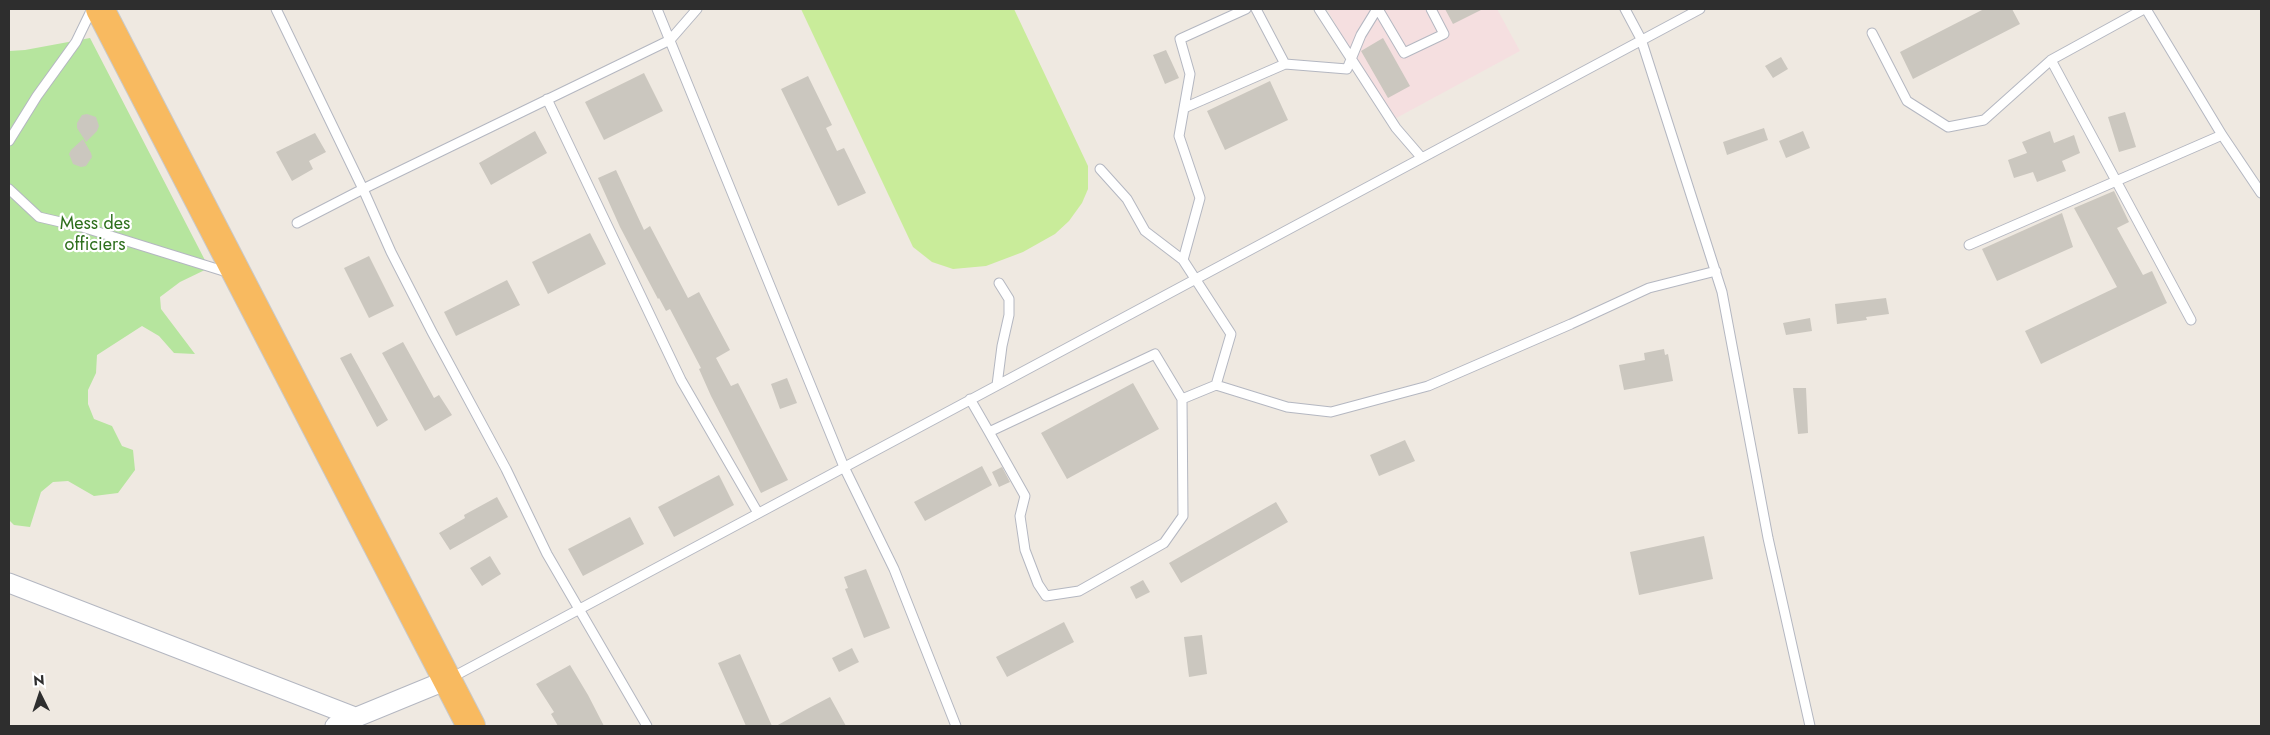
<!DOCTYPE html>
<html>
<head>
<meta charset="utf-8">
<style>
  body { margin:0 }
  #map { position:relative; width:2270px; height:735px; overflow:hidden; background:#efe9e1; font-family:Jost,sans-serif }
  canvas { display:block }
  .frame { position:absolute; inset:0; border:10px solid #2e2e2e; pointer-events:none }
  .north { position:absolute; left:15px; top:670px; width:50px; height:50px; -webkit-text-stroke:4px #fff; paint-order:stroke; rotate:356deg; font-size:14px; font-weight:700; line-height:20px; text-align:center; color:#2e2e2e }
  .north::after { content:''; display:block; margin:auto; width:18px; height:22px; background:#2e2e2e; clip-path:polygon(50% 0,100% 100%,50% 72%,0 100%) }
</style>
</head>
<body>
<div id="map">
<canvas width="2270" height="735"></canvas>
<div class="frame"></div>
<div class="north">N</div>
</div>
<script>
const ctx = document.querySelector('canvas').getContext('2d');
ctx.lineJoin = 'round';
function fill(path, color) {
  ctx.fillStyle = color;
  ctx.fill(path, 'evenodd');
}
function poly(rows) {
  const path = new Path2D();
  for (const r of rows) {
    path.moveTo(r[0], r[1]);
    for (let i = 2; i < r.length; i += 2) path.lineTo(r[i], r[i + 1]);
  }
  return path;
}
function stroke(path, color, width, dash) {
  ctx.strokeStyle = color;
  ctx.lineWidth = width;
  ctx.lineCap = dash ? 'butt' : 'round';
  ctx.setLineDash(dash || []);
  ctx.stroke(path);
}
function label(font, color, halo, rows, align = 'center') {
  ctx.font = font + ' Jost,sans-serif';
  ctx.lineWidth = 4.5;
  ctx.setLineDash([]);
  ctx.textBaseline = 'middle';
  ctx.strokeStyle = halo;
  ctx.fillStyle = color;
  for (const [text, x, y, turn = 0] of rows) {
    ctx.save();
    ctx.translate(x, y);
    ctx.rotate((+turn || 0) * Math.PI / 180);
    ctx.textAlign = isNaN(turn) ? turn : align;
    if (halo) ctx.strokeText(text, 0, 0);
    ctx.fillText(text, 0, 0);
    ctx.restore();
  }
}
fill(poly([
  [1327,9,1497,9,1520,51,1389,122]
]), '#f5dfe0');
fill(poly([
  [90,38,209,268,180,282,160,297,161,309,195,354,174,353,159,336,142,326,97,355,96,373,88,390,88,404,94,419,112,426,122,446,133,450,135,470,118,493,94,496,68,481,53,482,41,492,30,527,14,525,9,520,9,51,25,50]
]), '#b6e59e');
fill(poly([
  [801,9,1014,9,1088,166,1088,189,1082,203,1069,221,1055,234,1023,252,986,266,953,269,932,262,913,247]
]), '#c9ec9a');
fill(poly([
  [1445,9,1483,9,1453,24],
  [1984,9,2012,9,2020,24,1913,79,1900,52],
  [1383,38,1410,86,1388,98,1361,51],
  [1166,50,1179,78,1165,84,1153,55],
  [1781,57,1788,69,1773,78,1765,66],
  [644,73,663,111,604,140,585,102],
  [808,76,832,125,826,128,837,151,844,148,866,193,838,206,781,89],
  [1270,81,1288,120,1225,150,1207,111],
  [2125,112,2136,147,2119,152,2108,117],
  [87,114,96,117,99,126,97,131,86,142,77,128,77,123,82,115],
  [1764,128,1768,140,1727,155,1723,142],
  [535,131,547,153,491,185,479,163],
  [1803,131,1810,148,1786,158,1779,141],
  [2050,131,2054,143,2074,135,2080,153,2062,161,2066,171,2037,182,2033,172,2014,178,2008,160,2027,153,2022,142],
  [315,133,326,152,309,161,313,169,292,181,276,152],
  [83,139,91,153,92,157,86,166,81,167,73,164,69,154,71,150],
  [616,170,644,230,650,226,688,298,699,292,730,350,716,358,731,386,738,383,788,480,761,493,711,396,699,369,701,368,670,309,666,311,659,298,658,299,620,227,598,178],
  [2114,191,2129,222,2117,228,2143,275,2152,271,2167,303,2041,364,2025,331,2117,287,2074,208],
  [2062,213,2073,247,1997,281,1982,249],
  [590,233,606,264,548,294,532,262],
  [369,256,394,306,369,318,344,268],
  [507,280,520,305,456,336,444,312],
  [1886,298,1889,314,1866,317,1867,320,1837,324,1835,304],
  [1810,318,1812,331,1786,335,1783,323],
  [403,342,434,398,439,395,452,415,425,431,382,353],
  [1664,349,1665,355,1668,354,1673,381,1624,390,1619,365,1645,360,1644,353],
  [351,353,388,420,377,427,340,358],
  [787,378,797,403,780,409,771,384],
  [1133,383,1159,429,1067,479,1041,433],
  [1793,388,1806,388,1808,433,1798,434],
  [1405,440,1415,461,1379,476,1370,455],
  [982,466,992,485,925,521,914,502],
  [1002,467,1010,482,999,487,992,472],
  [719,475,734,505,674,537,658,507],
  [497,497,508,517,450,550,439,533,465,518,464,515],
  [1276,502,1288,522,1181,583,1169,563],
  [630,517,644,544,583,576,568,549],
  [1704,536,1713,579,1639,595,1630,552],
  [490,556,501,574,482,586,470,568],
  [866,569,890,628,864,638,845,589,848,588,844,577],
  [1143,580,1150,592,1136,599,1130,587],
  [1064,622,1074,642,1007,677,996,657],
  [1202,635,1207,674,1189,677,1184,637],
  [852,648,859,662,839,672,832,658],
  [740,654,772,726,746,726,718,663],
  [570,665,588,695,604,726,558,726,551,714,554,712,536,684],
  [830,697,846,726,776,726,809,708]
]), '#cbc7bf');
const service = poly([
  [276,9,363,189,391,252,432,332,506,469,547,554,647,726],
  [657,9,844,467,894,569,956,726],
  [1319,9,1396,128,1421,157],
  [1378,9,1404,53,1444,34,1431,9],
  [1625,9,1641,39,1722,292,1768,538,1810,726],
  [2146,9,2222,135,2261,193],
  [1872,33,1907,101,1948,127,1984,120,2051,60,2144,9],
  [2051,60,2191,320],
  [1285,64,1347,69,1361,35,1377,9],
  [547,99,681,380,758,513],
  [1184,108,1285,64,1256,9],
  [9,141,37,96,76,42,92,9],
  [1100,169,1127,199,1145,231,1183,260],
  [9,189,39,217,82,227,230,273],
  [297,223,363,189,670,40,697,9],
  [1969,245,2222,135],
  [997,385,1002,346,1009,315,1009,299,999,283],
  [1216,385,1231,334,1183,260,1200,198,1179,136,1190,74,1180,39,1246,9],
  [970,399,989,432,1025,496,1020,516,1025,550,1038,584,1046,596,1079,591,1164,543,1183,516,1182,399,1155,354,989,432],
  [1182,399,1216,385,1287,407,1331,412,1428,386,1571,324,1649,288,1716,271],
  [449,679,1700,9]
]);
const minor = poly([
  [9,583,355,717],
  [335,726,447,680]
]);
const trunk = poly([
  [100,9,471,726]
]);
stroke(service, '#b4b7c1', 11);
stroke(minor, '#b4b7c1', 21);
stroke(trunk, '#c9c9c9', 30);
stroke(service, '#fff', 9);
stroke(minor, '#fff', 19);
stroke(trunk, '#f8ba60', 28);
label('18px', '#2c6e1b', '#fff', [
  ["Mess des",95,225],
  ["officiers",95,246]
]);
</script>
</body>
</html>
